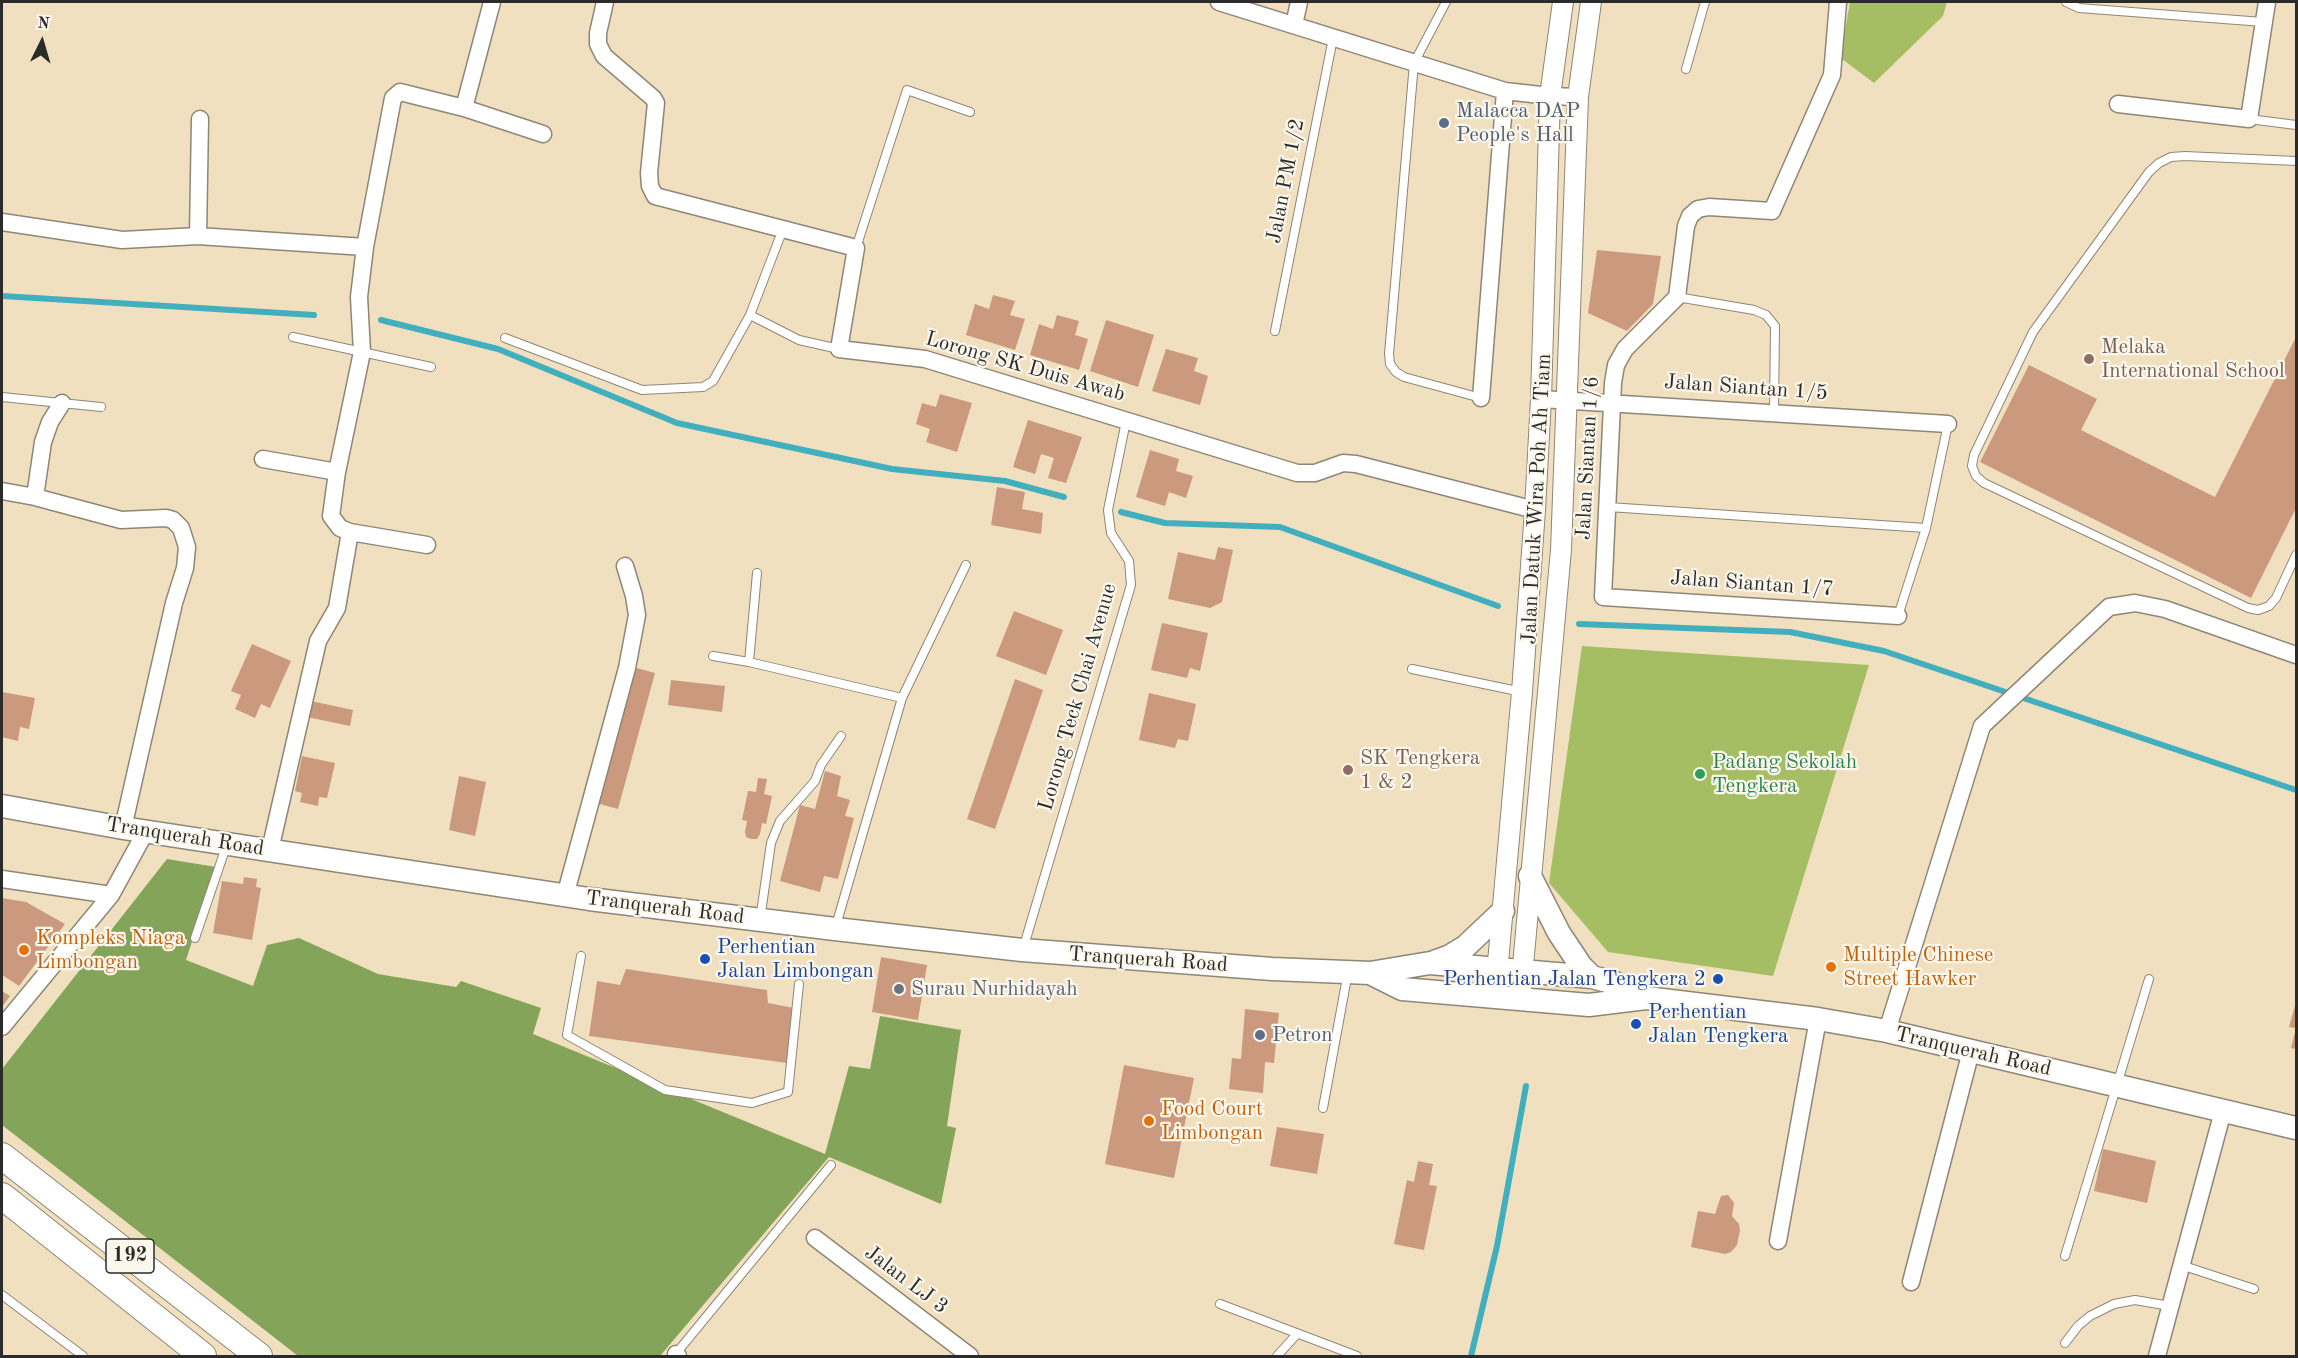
<!DOCTYPE html>
<html>
<head>
<meta charset="utf-8">
<style>
  body { margin:0 }
  #map { position:relative; width:2298px; height:1358px; overflow:hidden; background:#f1e0c0; font-family:"Old Standard TT",serif }
  canvas { display:block }
  .frame { position:absolute; inset:0; border:3px solid #2b2b2b; pointer-events:none }
  .north { position:absolute; left:12px; top:12px; width:60px; height:60px; -webkit-text-stroke:4px #fbf7ec; paint-order:stroke; rotate:5deg; font-size:16px; font-weight:700; line-height:24px; text-align:center; color:#2b2b2b }
  .north::after { content:''; display:block; margin:auto; width:21px; height:27px; background:#2b2b2b; clip-path:polygon(50% 0,100% 100%,50% 72%,0 100%) }
</style>
</head>
<body>
<div id="map">
<canvas width="2298" height="1358"></canvas>
<div class="frame"></div>
<div class="north">N</div>
</div>
<script>
const ctx = document.querySelector('canvas').getContext('2d');
ctx.lineJoin = 'round';
function fill(path, color) {
  ctx.fillStyle = color;
  ctx.fill(path, 'evenodd');
}
function poly(rows) {
  const path = new Path2D();
  for (const r of rows) {
    path.moveTo(r[0], r[1]);
    for (let i = 2; i < r.length; i += 2) path.lineTo(r[i], r[i + 1]);
  }
  return path;
}
function stroke(path, color, width, dash) {
  ctx.strokeStyle = color;
  ctx.lineWidth = width;
  ctx.lineCap = dash ? 'butt' : 'round';
  ctx.setLineDash(dash || []);
  ctx.stroke(path);
}
function label(font, color, halo, rows, align = 'center') {
  ctx.font = font + ' "Old Standard TT",serif';
  ctx.lineWidth = 4.5;
  ctx.setLineDash([]);
  ctx.textBaseline = 'middle';
  ctx.strokeStyle = halo;
  ctx.fillStyle = color;
  for (const [text, x, y, turn = 0] of rows) {
    ctx.save();
    ctx.translate(x, y);
    ctx.rotate((+turn || 0) * Math.PI / 180);
    ctx.textAlign = isNaN(turn) ? turn : align;
    if (halo) ctx.strokeText(text, 0, 0);
    ctx.fillText(text, 0, 0);
    ctx.restore();
  }
}
fill(poly([
  [1850,2,1947,2,1943,16,1874,83,1842,59,1842,48],
  [1582,646,1869,665,1773,976,1608,952,1549,883]
]), '#a6be63');
fill(poly([
  [167,859,216,867,186,960,253,986,267,945,299,938,378,974,456,987,461,981,541,1008,533,1034,825,1154,849,1066,870,1069,880,1016,961,1030,947,1126,956,1128,941,1204,829,1157,660,1356,298,1356,2,1125,2,1069]
]), '#84a559');
stroke(poly([
  [2,296,314,315],
  [381,320,498,349,677,423,892,469,1005,481,1064,497],
  [1121,512,1165,523,1280,527,1498,606],
  [1579,624,1790,632,1884,651,2296,790],
  [1471,1356,1497,1246,1526,1086]
]), '#41afbe', 6);
fill(poly([
  [1597,250,1661,256,1653,304,1627,331,1588,313],
  [993,295,1015,301,1010,315,1025,319,1015,350,966,335,975,304,989,309],
  [1057,315,1079,321,1075,335,1088,339,1079,370,1030,355,1039,324,1053,329],
  [1106,320,1154,335,1138,387,1090,371],
  [2296,337,2296,508,2251,598,1980,462,2029,365,2097,399,2081,430,2215,497],
  [1166,349,1198,358,1194,371,1208,376,1200,405,1152,391],
  [940,394,972,403,957,452,926,442,930,429,916,424,922,403,936,407],
  [1028,420,1082,437,1066,483,1048,478,1054,458,1041,454,1035,474,1013,467],
  [1150,450,1179,459,1176,471,1193,476,1186,498,1169,492,1165,506,1136,497],
  [997,487,1025,492,1022,509,1043,513,1041,534,991,525],
  [1218,547,1233,550,1222,602,1210,608,1168,599,1178,552,1215,560],
  [1014,611,1063,630,1046,675,996,656],
  [1162,623,1208,633,1200,671,1190,668,1187,678,1151,670],
  [252,644,291,661,270,708,261,704,255,718,235,709,241,695,231,691],
  [633,667,655,673,618,809,596,803],
  [1015,679,1043,690,995,829,967,819],
  [671,680,725,686,722,712,668,705],
  [2,692,35,698,29,729,20,727,18,741,2,737],
  [1149,693,1196,704,1188,741,1178,739,1175,748,1139,740],
  [311,701,353,710,350,726,307,717],
  [302,756,335,763,327,798,319,797,318,806,300,802,302,793,295,791],
  [825,771,841,776,837,796,850,800,845,816,854,818,838,879,824,876,820,892,780,881,800,805,815,809],
  [459,776,486,782,475,836,449,830],
  [758,778,767,779,764,794,772,796,766,824,762,823,760,834,757,839,751,839,746,837,745,832,747,821,742,820,748,791,756,792],
  [244,877,257,879,256,887,261,888,252,940,213,933,222,881,243,884],
  [2,898,26,902,65,924,19,986,2,975],
  [881,957,927,965,918,1020,872,1012],
  [626,969,767,990,768,1003,794,1008,787,1063,589,1036,597,981,620,985],
  [2,991,10,996,2,1007],
  [2296,1002,2296,1049,2291,1048,2296,1028,2289,1027],
  [1245,1009,1279,1013,1274,1063,1265,1062,1263,1093,1229,1089,1232,1058,1241,1059],
  [1124,1065,1194,1078,1174,1178,1105,1164],
  [1277,1127,1324,1134,1317,1174,1270,1166],
  [2103,1149,2156,1161,2147,1203,2094,1191],
  [1418,1161,1433,1164,1429,1185,1437,1186,1424,1250,1394,1244,1407,1180,1414,1182],
  [1728,1195,1734,1203,1732,1216,1739,1224,1740,1230,1737,1245,1731,1252,1725,1254,1691,1247,1698,1211,1715,1214,1721,1196]
]), '#cb997d');
const service = poly([
  [1446,2,1414,63,1389,354,1390,364,1396,372,1404,377,1481,398],
  [2066,2,2079,8,2263,22],
  [1686,69,1705,2],
  [2249,119,2296,125],
  [2296,161,2185,156,2171,157,2159,163,2149,172,2033,332,1974,455,1972,466,1976,476,1984,483,2248,608,2258,610,2269,606,2276,598,2296,555],
  [856,248,907,90,970,112],
  [1677,297,1754,310,1766,315,1775,326,1774,412],
  [750,315,783,229],
  [1275,331,1333,38],
  [293,337,431,367],
  [505,338,642,390,703,387,713,381,750,315,799,340,839,349],
  [2,397,101,407],
  [1608,507,1926,528],
  [1898,616,1926,528,1948,424],
  [713,656,749,662,902,698],
  [749,662,757,573],
  [1412,669,1522,692],
  [760,920,771,843,780,821,815,781,821,765,841,736],
  [835,929,902,698,966,565],
  [195,938,227,844],
  [1023,949,1131,585,1129,561,1111,533,1108,510,1126,421],
  [581,956,567,1035,665,1090,752,1103,788,1092,799,984],
  [1323,1108,1348,972],
  [2065,1256,2149,979],
  [2181,1265,2254,1289],
  [2,1295,83,1356],
  [1220,1304,1357,1356],
  [2065,1343,2078,1326,2090,1316,2114,1304,2135,1300,2170,1306],
  [674,1356,831,1165],
  [1277,1356,1297,1334]
]);
const minor = poly([
  [605,2,598,33,598,44,604,56,653,98,656,103,649,173,650,186,655,196,856,248,839,349,925,359,1297,473,1315,473,1343,463,1356,464,1535,510],
  [1219,2,1505,91,1550,96,1578,97],
  [1838,2,1832,75,1772,211,1709,207,1698,209,1690,216,1686,226,1677,297,1625,349,1616,365,1613,383,1603,597,1898,616],
  [1294,25,1299,2],
  [2118,104,2249,119,2267,2],
  [464,108,492,2],
  [2,222,122,240,198,236,365,247],
  [198,236,200,119],
  [1481,398,1505,91],
  [1541,399,1948,424],
  [263,459,337,472],
  [2,491,35,497,43,442,50,422,62,403],
  [35,497,121,520,166,518,173,520,181,528,187,547,185,568,174,603,123,828],
  [427,545,350,532,340,528,331,516,337,472,362,352,359,297,365,247,393,98,400,92,464,108,543,134],
  [270,850,318,641,337,608,350,532],
  [2,879,111,895],
  [565,896,627,668,637,615,634,596,625,566],
  [2,1027,111,895,146,831],
  [1887,1031,1982,726,2109,607,2135,603,2165,609,2296,655],
  [815,1238,970,1356],
  [1778,1241,1818,1019],
  [1911,1282,1971,1051],
  [676,1354,678,1356],
  [2157,1356,2223,1111]
]);
const tertiary = poly([
  [1495,996,1522,692,1535,510,1541,399,1550,96,1563,2],
  [1520,998,1561,550,1578,97,1591,2]
]);
const secondary = poly([
  [2,806,123,828,589,899,835,929,1022,950,1272,969,1370,973,1430,963,1498,969,1592,977,1615,983,1646,998],
  [1530,876,1559,933,1581,966,1592,977],
  [1434,962,1450,956,1465,947,1503,911],
  [1370,973,1402,989,1589,1005,1646,998,1818,1019,1887,1031,2296,1128]
]);
const primary = poly([
  [2,1156,259,1356],
  [2,1196,203,1356]
]);
stroke(service, '#8e8676', 10);
stroke(minor, '#8e8676', 19);
stroke(tertiary, '#8e8676', 22);
stroke(secondary, '#8e8676', 25);
stroke(primary, '#8e8676', 28);
stroke(service, '#fff', 8);
stroke(minor, '#fff', 16);
stroke(tertiary, '#fff', 20);
stroke(secondary, '#fff', 22);
stroke(primary, '#fff', 26);
for (const [x, y, r, color] of [
  [1444,123,6,"#5c6f8a"],
  [2089,359,6,"#8d6e63"],
  [1348,770,6,"#8d6e63"],
  [1700,774,6,"#2e9e5b"],
  [24,950,6,"#e8710a"],
  [705,959,6,"#1a4fb4"],
  [1831,967,6,"#e8710a"],
  [1718,979,6,"#1a4fb4"],
  [899,989,6,"#6b7280"],
  [1636,1024,6,"#1a4fb4"],
  [1260,1035,6,"#5c6f8a"],
  [1149,1121,6,"#e8710a"]
]) {
  const dot = new Path2D();
  dot.arc(x, y, r, 0, 2 * Math.PI);
  ctx.fillStyle = color;
  ctx.fill(dot);
  stroke(dot, '#fbf7ec', 2);
}
for (const [x, y, w] of [
  [130,1256,48]
]) {
  const box = new Path2D();
  box.roundRect(x - w / 2, y - 17, w, 34, 4.5);
  ctx.fillStyle = '#fbf7ec';
  ctx.fill(box);
  stroke(box, '#2b2b2b', 1.5);
}
label('bold 20px', '#2b2b2b', null, [
  ["192",130,1256]
]);
label('21px', '#4e5e75', '#fbf7ec', [
  ["Malacca DAP",1456,111],
  ["People's Hall",1456,135],
  ["Petron",1272,1035]
], 'left');
label('21px', '#2b2b2b', '#fbf7ec', [
  ["Jalan PM 1/2",1286,181,-79],
  ["Lorong SK Duis Awab",1025,367,16],
  ["Jalan Siantan 1/5",1746,388,4],
  ["Jalan Siantan 1/6",1588,458,-87],
  ["Jalan Datuk Wira Poh Ah Tiam",1537,499,-87],
  ["Jalan Siantan 1/7",1752,584,4],
  ["Lorong Teck Chai Avenue",1078,697,-74],
  ["Tranquerah Road",185,837,9],
  ["Tranquerah Road",665,908,7],
  ["Tranquerah Road",1148,960,4],
  ["Tranquerah Road",1973,1052,13],
  ["Jalan LJ 3",906,1280,37]
]);
label('21px', '#785e54', '#fbf7ec', [
  ["Melaka",2101,347],
  ["International School",2101,371],
  ["SK Tengkera",1360,758],
  ["1 & 2",1360,782]
], 'left');
label('21px', '#27864d', '#fbf7ec', [
  ["Padang Sekolah",1712,762],
  ["Tengkera",1712,786]
], 'left');
label('21px', '#c56008', '#fbf7ec', [
  ["Kompleks Niaga",36,938],
  ["Limbongan",36,962],
  ["Multiple Chinese",1843,955],
  ["Street Hawker",1843,979],
  ["Food Court",1161,1109],
  ["Limbongan",1161,1133]
], 'left');
label('21px', '#164399', '#fbf7ec', [
  ["Perhentian",717,947],
  ["Jalan Limbongan",717,971],
  ["Perhentian Jalan Tengkera 2",1706,979,"right"],
  ["Perhentian",1648,1012],
  ["Jalan Tengkera",1648,1036]
], 'left');
label('21px', '#5b616d', '#fbf7ec', [
  ["Surau Nurhidayah",911,989]
], 'left');
</script>
</body>
</html>
